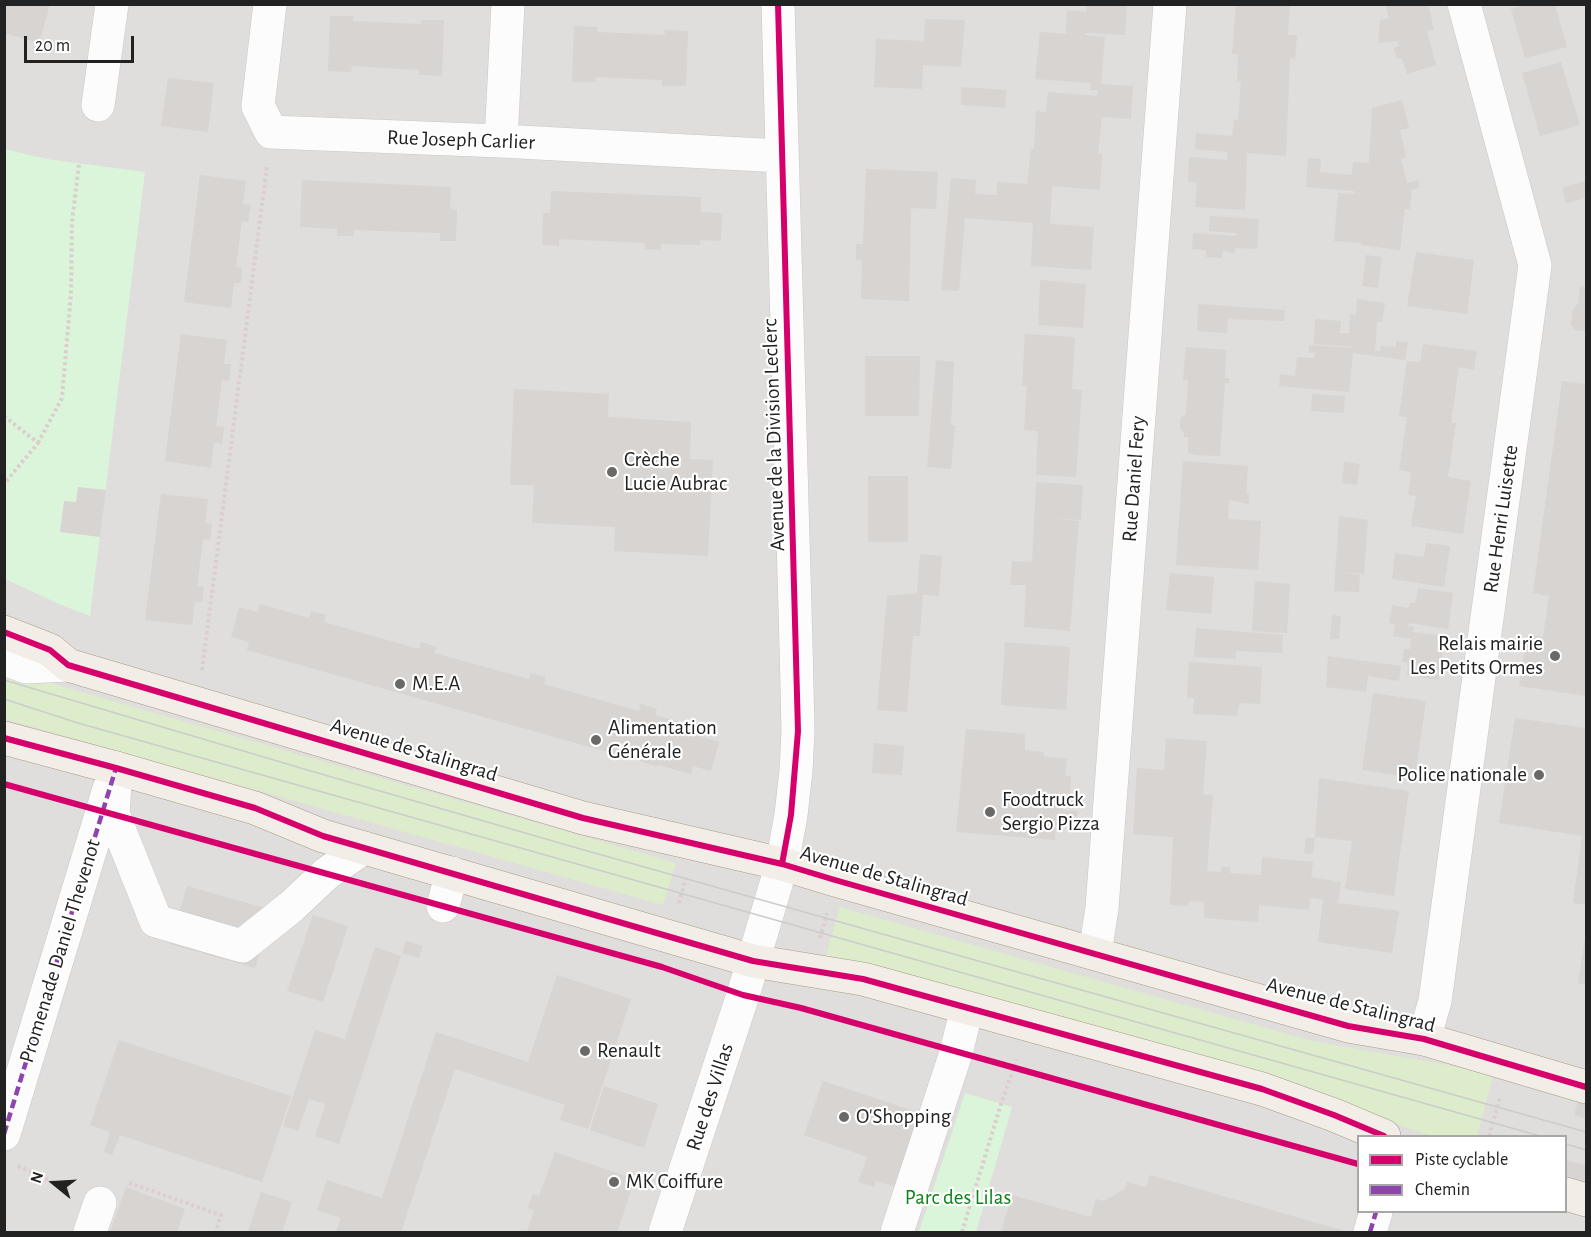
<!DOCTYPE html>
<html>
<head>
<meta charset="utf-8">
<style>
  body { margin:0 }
  #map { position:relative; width:1591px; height:1237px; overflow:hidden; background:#f0eeeb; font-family:"Alegreya Sans",sans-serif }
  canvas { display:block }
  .frame { position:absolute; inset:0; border:6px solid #222; pointer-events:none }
  .legend { position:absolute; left:1357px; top:1135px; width:210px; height:78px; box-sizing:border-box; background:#fff; border:2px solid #a7a7a7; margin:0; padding:8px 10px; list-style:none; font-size:18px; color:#222 }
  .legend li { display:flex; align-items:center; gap:12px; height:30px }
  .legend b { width:30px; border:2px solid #a7a7a7 }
  .north { position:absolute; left:24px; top:1153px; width:60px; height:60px; -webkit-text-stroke:4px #fff; paint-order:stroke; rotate:288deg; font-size:16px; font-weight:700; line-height:24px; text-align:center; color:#222 }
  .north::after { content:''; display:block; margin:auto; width:21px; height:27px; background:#222; clip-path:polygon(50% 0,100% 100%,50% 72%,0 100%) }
  .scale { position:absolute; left:24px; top:36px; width:110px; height:27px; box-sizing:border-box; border:3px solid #222; border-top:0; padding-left:8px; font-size:18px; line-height:21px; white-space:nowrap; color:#222; -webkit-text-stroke:4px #fff; paint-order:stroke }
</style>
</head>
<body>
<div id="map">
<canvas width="1591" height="1237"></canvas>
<div class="frame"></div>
<ul class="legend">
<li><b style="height:8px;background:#d6006c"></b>Piste cyclable</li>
<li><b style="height:8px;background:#8e44ad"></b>Chemin</li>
</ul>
<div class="north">N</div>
<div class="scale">20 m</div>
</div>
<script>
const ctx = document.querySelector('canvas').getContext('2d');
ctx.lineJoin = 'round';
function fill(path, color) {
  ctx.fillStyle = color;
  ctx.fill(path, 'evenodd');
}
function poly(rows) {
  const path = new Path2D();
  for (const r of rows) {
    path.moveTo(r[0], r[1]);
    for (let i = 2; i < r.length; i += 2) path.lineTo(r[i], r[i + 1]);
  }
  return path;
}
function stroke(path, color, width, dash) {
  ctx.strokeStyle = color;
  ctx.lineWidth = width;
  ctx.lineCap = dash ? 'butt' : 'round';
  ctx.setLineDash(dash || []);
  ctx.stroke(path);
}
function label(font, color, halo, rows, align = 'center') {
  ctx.font = font + ' "Alegreya Sans",sans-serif';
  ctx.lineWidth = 4.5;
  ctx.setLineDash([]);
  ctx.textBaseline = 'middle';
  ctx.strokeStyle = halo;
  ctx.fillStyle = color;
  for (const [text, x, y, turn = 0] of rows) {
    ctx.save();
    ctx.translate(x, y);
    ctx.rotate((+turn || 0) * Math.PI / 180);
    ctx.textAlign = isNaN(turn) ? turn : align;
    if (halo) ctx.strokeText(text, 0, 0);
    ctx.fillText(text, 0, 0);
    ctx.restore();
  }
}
fill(poly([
  [5,5,1586,5,1586,1232,5,1232],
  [1358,1136,1566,1136,1566,1212,1358,1212]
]), '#dfdedc');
fill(poly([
  [4,666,64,687,676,863,663,905,5,719],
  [840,907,1312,1041,1448,1065,1493,1076,1477,1136,1432,1136,1404,1127,1297,1083,884,967,826,956]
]), '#ddeccb');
fill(poly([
  [4,149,47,159,145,172,90,616,59,604,5,579],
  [965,1093,1012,1107,976,1232,919,1232]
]), '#daf5da');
fill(poly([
  [4,4,50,4,39,43,4,33],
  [1087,4,1127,4,1125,35,1085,33,1085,35,1105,37,1101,84,1133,86,1131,119,1102,117,1098,154,1102,154,1100,190,1052,186,1050,224,1094,227,1091,270,1031,266,1033,223,965,218,959,291,941,290,951,178,976,180,975,194,997,195,997,182,1027,184,1031,149,1034,149,1036,111,1046,112,1048,92,1097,96,1098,90,1090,90,1091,83,1035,79,1040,32,1066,34,1067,10,1086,12],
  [1236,4,1290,4,1288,35,1297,35,1295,59,1290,58,1286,156,1247,153,1245,210,1195,207,1197,183,1188,182,1189,157,1227,160,1227,152,1195,149,1196,133,1232,136,1234,119,1238,120,1241,81,1237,82,1238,54,1232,54],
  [1385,4,1428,4,1434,30,1427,31,1436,65,1407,74,1402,58,1397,59,1394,48,1399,46,1397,41,1378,43,1380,20,1389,18],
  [1526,4,1555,4,1567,47,1525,58,1511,9],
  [330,16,354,16,353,21,421,24,421,20,444,20,442,76,419,75,419,70,352,66,351,72,328,71],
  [925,19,965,20,961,67,923,65,922,89,874,87,876,39,924,41],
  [574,26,598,27,597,32,665,35,664,30,688,31,686,86,662,86,662,80,596,77,595,82,572,82],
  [1561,62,1580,125,1540,136,1522,73],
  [168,78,214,83,208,132,161,126],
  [961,87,1006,90,1005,108,961,105],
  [1402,100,1409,128,1400,130,1406,157,1401,159,1407,183,1419,180,1419,188,1412,189,1410,209,1405,209,1400,250,1361,245,1361,243,1334,241,1338,193,1354,194,1354,191,1306,187,1308,158,1321,159,1320,172,1352,175,1353,162,1369,163,1372,108],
  [866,169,938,172,936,209,911,208,909,301,861,299,862,260,856,260,856,244,863,244],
  [200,175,246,181,243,204,251,205,248,222,242,221,236,267,242,268,241,283,234,283,231,308,184,302],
  [302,180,451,187,450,209,457,210,456,241,440,241,440,233,354,230,354,236,337,236,337,229,300,227],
  [1586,181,1586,198,1566,203,1562,188],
  [551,191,701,197,701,212,722,213,721,241,700,240,700,245,661,244,661,250,645,249,645,243,559,239,559,246,542,245,543,213,550,213],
  [1210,216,1259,219,1257,249,1235,248,1235,253,1222,251,1222,258,1206,257,1206,250,1192,249,1193,233,1236,236,1237,233,1209,231],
  [1416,252,1474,260,1467,314,1407,306],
  [1366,255,1382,257,1378,288,1362,286],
  [1040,280,1086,284,1083,328,1038,325],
  [1580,286,1586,287,1586,331,1575,330,1571,325,1573,309,1578,304],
  [1357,299,1385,303,1382,322,1377,322,1375,351,1380,351,1381,346,1396,347,1396,341,1408,342,1405,360,1353,353,1349,392,1279,386,1280,374,1295,376,1297,357,1314,358,1315,353,1309,353,1309,345,1353,348,1353,347,1314,344,1315,319,1341,321,1340,333,1349,333,1350,314,1356,315],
  [1198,304,1285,310,1284,321,1228,319,1227,333,1197,331],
  [181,334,227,340,224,364,231,364,229,381,222,380,216,426,224,427,222,444,214,442,211,468,165,461],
  [1025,334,1075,337,1072,389,1082,390,1076,477,1036,475,1038,431,1024,430,1027,386,1022,386],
  [1423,344,1477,351,1474,370,1459,367,1451,423,1456,423,1448,477,1471,481,1463,534,1411,526,1416,496,1408,495,1411,472,1399,470,1407,417,1399,416,1407,361,1420,362],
  [1186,347,1226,350,1225,378,1229,378,1229,383,1225,383,1220,456,1195,455,1188,453,1188,437,1184,437,1184,433,1180,429,1180,418,1186,414,1188,380,1183,380],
  [865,356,920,356,919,416,865,416],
  [936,360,954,362,951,425,955,425,951,469,927,467],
  [1562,381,1586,384,1586,696,1519,686,1527,635,1543,637,1549,596,1533,593],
  [514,389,609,394,608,417,691,422,690,459,713,460,708,556,614,551,615,527,532,523,534,485,510,485],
  [1312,394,1345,396,1344,413,1311,411],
  [1183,461,1248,466,1246,493,1249,493,1249,504,1229,500,1228,519,1261,521,1258,570,1176,565],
  [1344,462,1360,464,1357,485,1342,483],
  [868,476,908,476,908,542,868,542],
  [1036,482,1083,485,1081,520,1051,518,1079,521,1070,631,1024,627,1026,585,1010,585,1012,561,1032,562],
  [78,487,106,490,100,537,60,532,64,501,76,502],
  [161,494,208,499,205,523,212,524,210,540,203,539,197,586,204,587,202,602,195,602,192,625,145,620],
  [1339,516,1368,520,1364,574,1341,572,1360,575,1359,592,1334,591],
  [1426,543,1450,546,1444,587,1392,579,1395,553,1424,557],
  [920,554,942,556,939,596,923,595,920,636,913,636,907,712,877,710,887,596,917,593],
  [1170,573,1214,577,1211,614,1166,610],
  [1255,581,1290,584,1287,633,1252,631],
  [1418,588,1453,593,1448,629,1409,623,1408,626,1414,627,1413,632,1445,636,1439,680,1407,675,1408,663,1402,662,1404,649,1410,649,1411,639,1393,636,1395,624,1389,623,1392,605,1408,608,1410,603,1415,603],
  [260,604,309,618,311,611,326,615,324,622,419,649,421,642,437,647,434,653,529,679,531,673,546,677,544,684,639,711,641,704,657,709,655,715,704,729,702,737,719,742,711,771,693,766,691,774,658,765,657,766,247,650,249,642,231,637,239,607,257,612],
  [1332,615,1341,616,1339,639,1330,639],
  [1196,628,1283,635,1282,653,1236,651,1236,659,1194,657],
  [1005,642,1070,647,1066,710,1001,705],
  [1328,656,1401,666,1399,681,1368,676,1366,692,1326,687],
  [1189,662,1262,667,1260,704,1239,703,1237,716,1193,714,1194,698,1187,698],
  [1373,693,1426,701,1415,778,1362,770],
  [1515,718,1586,728,1586,905,1573,903,1582,836,1499,823],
  [966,729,1025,734,1025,750,1044,752,1043,756,1067,759,1065,776,1071,776,1070,794,1065,793,1063,810,1078,811,1076,827,1056,825,1055,840,956,832],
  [1166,738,1207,741,1203,794,1213,795,1207,871,1221,872,1222,867,1230,867,1230,873,1261,875,1262,857,1313,862,1311,877,1341,882,1338,903,1399,911,1392,953,1318,942,1323,900,1310,898,1309,910,1259,905,1258,922,1204,918,1204,902,1189,901,1188,906,1170,905,1173,837,1133,834,1137,768,1164,770],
  [874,743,904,746,902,775,872,773],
  [1319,778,1409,791,1394,896,1345,889,1352,841,1315,837],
  [1306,838,1315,838,1313,854,1304,854],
  [187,886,272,910,255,968,170,944],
  [313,915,348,926,323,1002,287,991],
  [1585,938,1586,938,1586,985,1578,983],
  [406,941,423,946,419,958,402,953],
  [375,947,401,956,339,1144,315,1136,326,1104,309,1099,298,1131,283,1126,315,1030,345,1039],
  [557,975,631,999,588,1129,560,1120,565,1105,455,1069,401,1232,336,1232,341,1218,317,1210,327,1180,382,1198,436,1032,528,1062],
  [119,1040,291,1096,262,1182,120,1135,112,1155,104,1152,110,1132,90,1125],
  [823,1081,920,1113,894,1186,876,1181,874,1187,858,1182,867,1157,804,1135],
  [604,1086,658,1104,644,1148,590,1130],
  [1578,1101,1586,1103,1586,1119,1574,1115],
  [555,1152,635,1179,617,1232,527,1232,534,1210,527,1208,533,1194,539,1196],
  [1566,1160,1586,1165,1586,1183,1566,1177],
  [1150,1175,1348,1232,1001,1232,1012,1195,1091,1217,1096,1199,1104,1201,1125,1189,1127,1182,1146,1187],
  [126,1187,185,1209,177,1232,110,1232],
  [261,1192,292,1202,282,1232,248,1232]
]), '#d7d4d2');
const minor = poly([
  [270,4,258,106,271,132,501,141,781,156],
  [98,105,112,4],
  [501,141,508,4],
  [4,659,26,667,68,665],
  [116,768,113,814,156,921,242,946,292,906,326,874,363,848],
  [443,906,452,873],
  [1095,953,1102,908,1170,4],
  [1424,1039,1435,1001,1535,265,1464,4],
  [4,1134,109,789],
  [90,1232,100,1203],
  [665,1232,743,995,782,864,791,815,796,771,798,731,796,645,778,4],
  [897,1232,956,1053,967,1008],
  [1370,1232,1376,1212]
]);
const major = poly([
  [4,632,50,650,68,665,583,818,782,864,835,880,1348,1026,1424,1039,1586,1087],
  [4,738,116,768,255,808,323,836,753,961,863,979,1262,1089,1334,1115,1384,1136],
  [1566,1194,1586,1200]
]);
stroke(minor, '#c9c8c7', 34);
stroke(major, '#a79c86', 34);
stroke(poly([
  [4,416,38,443,4,484],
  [38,443,62,398,71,293,72,222,79,164],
  [202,670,267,166],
  [679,903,686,878],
  [820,938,827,913],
  [1489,1136,1500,1097],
  [18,1166,69,1189],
  [129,1183,221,1215,216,1232],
  [962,1232,1001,1104,1017,1059]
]), '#dccecd', 4, [3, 3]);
stroke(minor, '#fdfcfc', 33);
stroke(major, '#f3ede7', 33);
stroke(poly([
  [4,680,304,769,584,850,1586,1132],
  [4,699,78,723,1540,1136],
  [1566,1144,1586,1150]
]), '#ccc', 1.5);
stroke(poly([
  [4,1134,116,768],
  [1370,1232,1376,1212]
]), '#8e44ad', 4.5, [9, 4.5]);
stroke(poly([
  [778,4,798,731,791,815,782,864],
  [4,632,50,650,68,665,583,818,782,864,835,880,1348,1026,1424,1039,1586,1087],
  [4,738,116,768,255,808,323,836,753,961,863,979,1262,1089,1334,1115,1384,1136],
  [4,784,662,967,743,995,801,1008,1358,1164]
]), '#d6006c', 6);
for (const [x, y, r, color] of [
  [612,472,6,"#6a6968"],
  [1555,656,6,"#6a6968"],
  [400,684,6,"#6a6968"],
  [596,740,6,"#6a6968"],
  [1539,775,6,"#6a6968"],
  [990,812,6,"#6a6968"],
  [585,1051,6,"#6a6968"],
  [844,1117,6,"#6a6968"],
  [614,1182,6,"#6a6968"]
]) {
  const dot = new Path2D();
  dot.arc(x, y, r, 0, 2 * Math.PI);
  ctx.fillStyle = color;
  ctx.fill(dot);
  stroke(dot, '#fff', 2);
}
label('21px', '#222', '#fff', [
  ["Rue Joseph Carlier",461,140,2],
  ["Avenue de la Division Leclerc",774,435,-92],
  ["Rue Daniel Fery",1134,479,-86],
  ["Rue Henri Luisette",1501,519,-82],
  ["Avenue de Stalingrad",414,750,17],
  ["Avenue de Stalingrad",884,876,16],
  ["Promenade Daniel Thevenot",60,951,-73],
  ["Avenue de Stalingrad",1351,1005,14],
  ["Rue des Villas",710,1097,-72]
]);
label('21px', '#222', '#fff', [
  ["Crèche",624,460],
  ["Lucie Aubrac",624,484],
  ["Relais mairie",1543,644,"right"],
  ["Les Petits Ormes",1543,668,"right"],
  ["M.E.A",412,684],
  ["Alimentation",608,728],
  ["Générale",608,752],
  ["Police nationale",1527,775,"right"],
  ["Foodtruck",1002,800],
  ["Sergio Pizza",1002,824],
  ["Renault",597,1051],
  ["O'Shopping",856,1117],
  ["MK Coiffure",626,1182]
], 'left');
label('21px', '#0c8416', '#fff', [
  ["Parc des Lilas",958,1198]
]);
</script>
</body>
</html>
